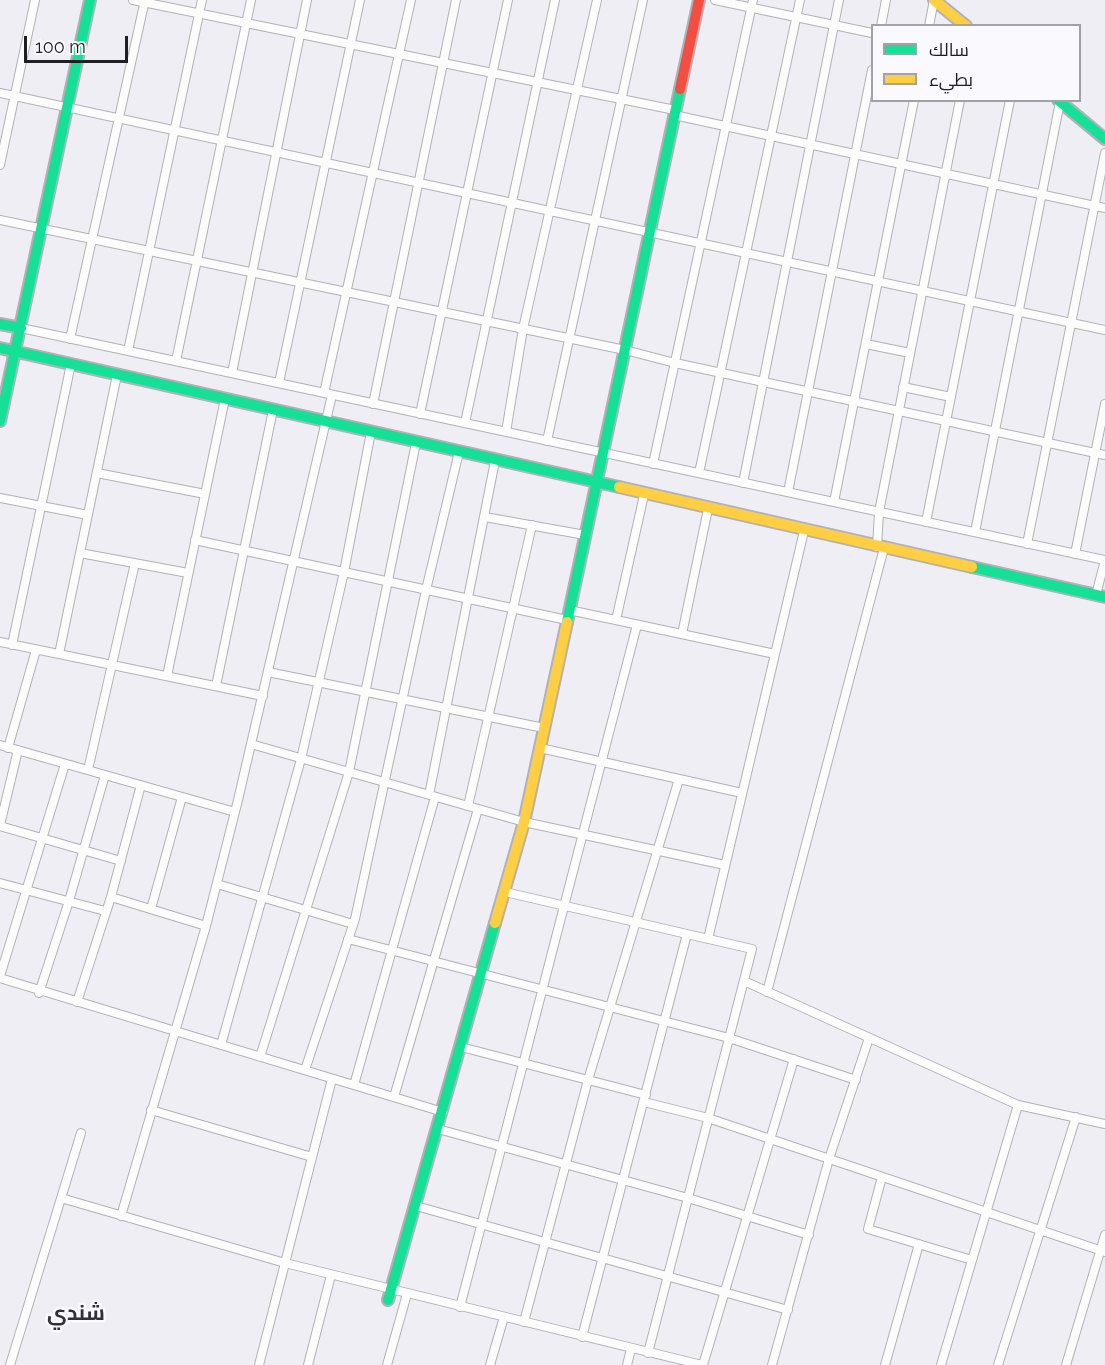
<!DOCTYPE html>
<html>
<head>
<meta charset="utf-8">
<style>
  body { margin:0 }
  #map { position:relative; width:1105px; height:1365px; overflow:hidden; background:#eeeef4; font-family:Raleway,Cairo,sans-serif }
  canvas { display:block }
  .legend { position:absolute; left:871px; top:24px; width:210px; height:78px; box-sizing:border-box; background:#f9f9fe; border:2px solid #a1a1a6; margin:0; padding:8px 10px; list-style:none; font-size:18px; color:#1e1e23 }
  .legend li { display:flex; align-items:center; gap:12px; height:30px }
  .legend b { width:30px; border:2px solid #a1a1a6 }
  .scale { position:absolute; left:24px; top:36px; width:104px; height:27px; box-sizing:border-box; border:3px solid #1e1e23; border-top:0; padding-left:8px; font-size:18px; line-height:21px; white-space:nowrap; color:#1e1e23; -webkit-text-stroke:4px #f9f9fe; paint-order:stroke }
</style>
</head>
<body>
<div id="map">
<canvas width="1105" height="1365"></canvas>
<ul class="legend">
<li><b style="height:8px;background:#16e098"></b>سالك</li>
<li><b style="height:8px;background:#ffcf43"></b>بطيء</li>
</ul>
<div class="scale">100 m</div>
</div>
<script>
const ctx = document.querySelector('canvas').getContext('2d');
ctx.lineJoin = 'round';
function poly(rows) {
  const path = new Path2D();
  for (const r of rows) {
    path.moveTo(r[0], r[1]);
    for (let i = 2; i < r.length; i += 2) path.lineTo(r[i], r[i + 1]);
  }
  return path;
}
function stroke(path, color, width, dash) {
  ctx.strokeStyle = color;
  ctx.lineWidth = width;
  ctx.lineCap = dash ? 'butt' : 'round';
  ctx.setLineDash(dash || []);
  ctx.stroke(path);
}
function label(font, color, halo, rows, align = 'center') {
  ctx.font = font + ' Raleway,Cairo,sans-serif';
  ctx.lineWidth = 5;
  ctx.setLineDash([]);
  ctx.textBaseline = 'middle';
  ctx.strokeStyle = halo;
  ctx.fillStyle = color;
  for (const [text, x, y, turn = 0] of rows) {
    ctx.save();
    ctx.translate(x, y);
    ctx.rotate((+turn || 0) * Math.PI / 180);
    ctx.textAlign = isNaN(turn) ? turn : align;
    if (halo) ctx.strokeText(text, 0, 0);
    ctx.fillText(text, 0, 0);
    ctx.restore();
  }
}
const street = poly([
  [133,0,675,110],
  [715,0,872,33],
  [881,26,886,0],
  [929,26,934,0],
  [0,93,1105,330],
  [674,115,1105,208],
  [0,165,35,0],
  [0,220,625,350,675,363,1105,455],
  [21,328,1105,560],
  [70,339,145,0],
  [866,344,910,353],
  [128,351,202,0],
  [176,361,251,0],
  [232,373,307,0],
  [279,383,360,0],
  [903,387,951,397],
  [324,393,411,0],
  [373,404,456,0],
  [420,414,508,0],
  [465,423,555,0],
  [506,432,523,329,597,0],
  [547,441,643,0],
  [653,464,753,0],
  [97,473,205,494],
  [699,473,800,0],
  [743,483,839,0],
  [788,492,872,70],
  [0,498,88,515],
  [834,502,914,100],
  [485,517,585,535],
  [926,522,1010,100],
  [975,532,1060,102],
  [195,540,567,620],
  [1027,544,1105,153],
  [877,547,879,512,960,100],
  [80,553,188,573],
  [1075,554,1105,404],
  [1096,595,1105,560],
  [569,610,775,654],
  [616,620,644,495],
  [682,634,708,509],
  [0,642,263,696],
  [12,645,71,364],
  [59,654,117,375],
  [268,672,544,728],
  [167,676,225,399],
  [216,686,273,410],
  [251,744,524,822,725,865],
  [0,745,235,812],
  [8,748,36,650],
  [540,748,742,793],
  [88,770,135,563],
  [429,795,495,461],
  [468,806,532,525],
  [0,825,18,750],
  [0,826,121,861],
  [0,883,105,911],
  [217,884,353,924],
  [505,892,752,949,648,1353],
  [111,897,206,926],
  [151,909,182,797],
  [348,939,729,1038,856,1080],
  [708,939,804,531],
  [0,976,65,764],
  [0,978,443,1112],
  [744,981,1018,1105,1105,1124],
  [767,992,884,548],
  [39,993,69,901,105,775],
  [77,1002,111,897,141,785],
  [221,1045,301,759,344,572,371,432],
  [461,1047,646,1095],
  [260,1057,349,772,416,443],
  [305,1070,355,919,426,590,459,452],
  [354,1085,435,797],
  [394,1097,478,809],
  [644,1102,708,1118,1105,1252],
  [151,1110,312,1157],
  [438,1129,688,1198,809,1235],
  [882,1177,868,1229,972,1260],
  [61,1198,285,1263,702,1365],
  [416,1206,788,1310],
  [121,1216,206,926,238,800,332,395],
  [460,1307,637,625],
  [524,1322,588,1080,679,779],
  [582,1337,687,934],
  [10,1365,81,1133],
  [259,1365,332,1079],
  [308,1365,331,1275],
  [387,1365,407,1294],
  [490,1365,504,1317],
  [627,1365,631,1349],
  [703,1365,794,1059],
  [772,1365,829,1159,869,1038],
  [885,1365,919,1244],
  [941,1365,1018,1105],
  [998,1365,1076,1117],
  [1066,1365,1105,1235]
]);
const fast = poly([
  [1058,100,1105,139],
  [0,324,21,328],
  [0,348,619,487],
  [0,421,90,0],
  [972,567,1105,597],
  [567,622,680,89],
  [388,1300,495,923]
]);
const slow = poly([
  [934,0,966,26],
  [619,487,972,567],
  [495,923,524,822,567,622]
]);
const jam = poly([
  [680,89,699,0]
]);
stroke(street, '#b2b2b6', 10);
stroke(fast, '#b2b2b6', 14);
stroke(slow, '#b2b2b6', 14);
stroke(jam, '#b2b2b6', 14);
stroke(street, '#fcfcfd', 8);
stroke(fast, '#16e098', 10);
stroke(slow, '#ffcf43', 10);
stroke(jam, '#f24e42', 10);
label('bold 21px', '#31303b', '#f9f9fe', [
  ["شندي",76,1314]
]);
</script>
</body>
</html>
